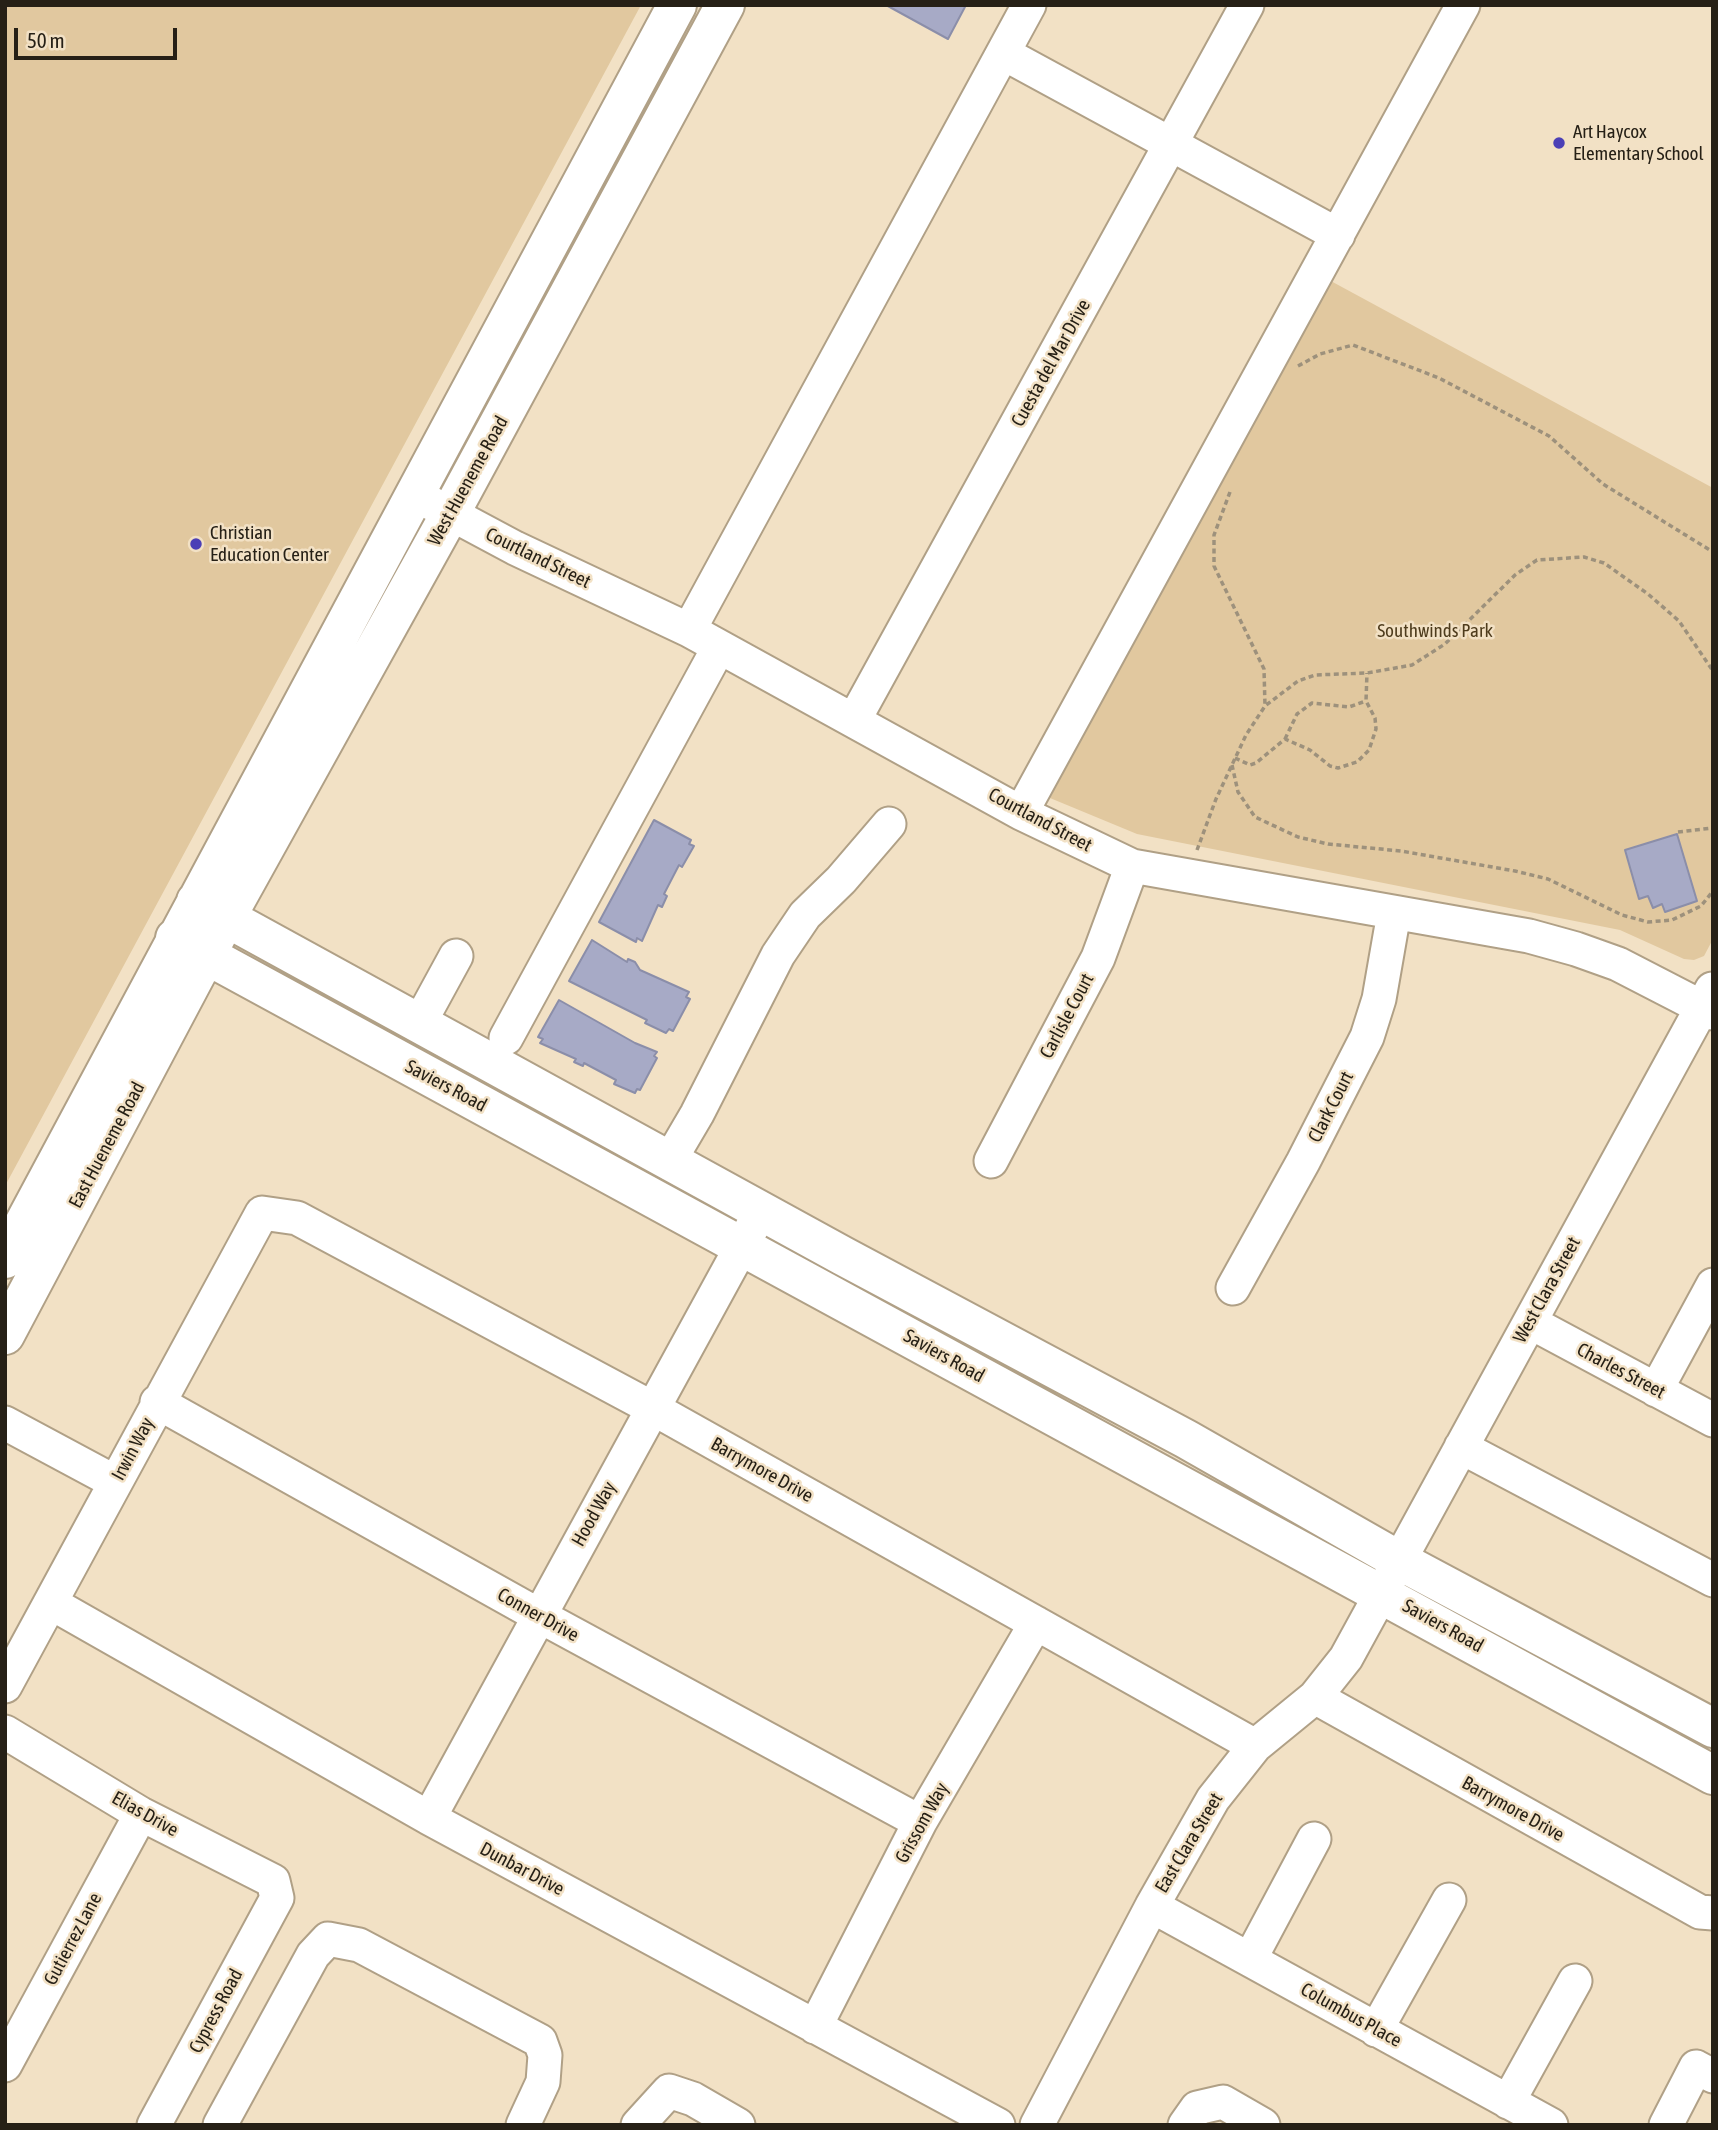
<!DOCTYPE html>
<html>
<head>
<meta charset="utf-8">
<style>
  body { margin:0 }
  #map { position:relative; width:1718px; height:2130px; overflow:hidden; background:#f2e1c5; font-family:"Asap Condensed",sans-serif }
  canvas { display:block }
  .frame { position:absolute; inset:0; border:7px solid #262016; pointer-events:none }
  .scale { position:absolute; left:14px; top:28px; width:163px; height:32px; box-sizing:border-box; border:4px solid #262016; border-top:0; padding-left:9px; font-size:21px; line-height:24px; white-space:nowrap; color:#262016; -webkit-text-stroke:5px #f2e1c5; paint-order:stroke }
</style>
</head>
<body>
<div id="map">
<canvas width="1718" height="2130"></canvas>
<div class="frame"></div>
<div class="scale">50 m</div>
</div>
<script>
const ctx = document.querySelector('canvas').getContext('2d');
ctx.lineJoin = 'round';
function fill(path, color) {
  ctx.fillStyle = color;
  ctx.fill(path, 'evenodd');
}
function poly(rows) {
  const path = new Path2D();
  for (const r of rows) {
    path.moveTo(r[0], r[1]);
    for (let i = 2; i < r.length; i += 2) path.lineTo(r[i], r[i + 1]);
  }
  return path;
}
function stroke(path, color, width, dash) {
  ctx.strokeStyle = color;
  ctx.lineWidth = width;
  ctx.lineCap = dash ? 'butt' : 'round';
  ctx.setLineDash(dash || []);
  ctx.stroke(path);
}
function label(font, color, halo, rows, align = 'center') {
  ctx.font = font + ' "Asap Condensed",sans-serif';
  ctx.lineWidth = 5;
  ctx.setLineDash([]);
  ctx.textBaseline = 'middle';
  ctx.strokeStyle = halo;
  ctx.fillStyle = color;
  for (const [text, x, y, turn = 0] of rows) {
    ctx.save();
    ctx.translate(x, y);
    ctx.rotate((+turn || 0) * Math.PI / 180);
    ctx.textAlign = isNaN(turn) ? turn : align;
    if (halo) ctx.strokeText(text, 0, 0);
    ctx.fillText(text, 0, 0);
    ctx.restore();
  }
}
fill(poly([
  [5,5,641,5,5,1186],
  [1329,280,1713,488,1713,939,1704,956,1694,960,1684,959,1620,930,1137,834,1050,798]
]), '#e1c89f');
const building = poly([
  [886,5,966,5,948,39,886,5],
  [654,820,691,840,689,844,694,846,682,867,679,865,664,894,667,896,662,907,658,905,642,941,637,938,636,942,599,922,654,820],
  [1677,834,1697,901,1665,912,1662,904,1653,908,1648,896,1639,899,1625,850,1677,834],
  [592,940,627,962,628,959,635,962,640,970,689,992,686,997,690,999,673,1031,669,1029,666,1033,645,1023,647,1020,569,981,592,940],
  [559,1000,635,1043,657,1052,654,1056,657,1058,640,1090,637,1089,635,1093,614,1084,616,1080,584,1063,583,1066,574,1062,576,1059,540,1043,543,1039,538,1037,559,1000]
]);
fill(building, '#a7aac6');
stroke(building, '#8b8ea9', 2);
const minor = poly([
  [1003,53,1338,235],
  [414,494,515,548,689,630,1021,813,1132,866,1529,936,1576,949,1618,964,1713,1013],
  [689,630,1029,5],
  [854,720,1247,5],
  [1021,813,1463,5],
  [420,1022,456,956],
  [506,1038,719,647],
  [670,1160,697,1114,778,955,805,915,841,880,889,824],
  [991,1161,1098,958,1132,866],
  [1233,1288,1303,1162,1367,1037,1379,999,1394,913],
  [1530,1322,1713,1420],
  [1656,1390,1713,1285],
  [157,1402,538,1615,920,1822],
  [5,1423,115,1482],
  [1461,1447,1713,1580],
  [51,1603,429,1818,998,2125],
  [5,1686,262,1213,297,1218,654,1409,1255,1746],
  [1315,1697,1700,1912,1713,1913],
  [5,1732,141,1814,273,1881,277,1898,154,2125],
  [429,1818,761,1211],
  [1152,1906,1551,2125],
  [1250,1959,1314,1839],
  [815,2027,920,1822,1036,1623],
  [1376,2030,1449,1900],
  [5,2065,141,1814],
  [1508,2102,1575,1981],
  [220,2125,313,1955,328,1939,359,1945,540,2041,545,2055,543,2082,523,2125],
  [638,2125,669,2091,693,2099,738,2125],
  [1037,2125,1152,1906,1213,1799,1255,1746,1315,1697,1346,1658,1712,989],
  [1185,2125,1197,2108,1223,2102,1263,2125],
  [1666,2125,1696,2067,1713,2076]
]);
const major = poly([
  [196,901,843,1256,1186,1439,1400,1561,1713,1728],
  [175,938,1713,1775],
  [5,1259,677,5],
  [5,1335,226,918,450,514,725,5]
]);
stroke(minor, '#b0a086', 37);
stroke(major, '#b0a086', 42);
stroke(poly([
  [1298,366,1320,354,1353,345,1439,378,1549,436,1603,484,1713,552],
  [1230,492,1214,535,1214,566,1264,669,1265,706],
  [1285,739,1297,714,1312,703,1349,707,1366,701],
  [1235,758,1250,765,1256,763,1285,739,1310,750,1330,766,1338,768,1357,762,1369,750,1376,729,1375,718,1366,701,1367,673],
  [1232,765,1238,792,1255,817,1298,837,1328,844,1401,851,1515,871,1548,879,1622,915,1648,922,1672,920,1701,906,1713,891],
  [1678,832,1713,828],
  [1197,850,1216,799,1246,735,1265,706,1298,681,1315,675,1367,673,1412,665,1445,644,1515,575,1537,560,1584,557,1604,563,1648,594,1679,621,1713,671]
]), '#9d917c', 3.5, [5, 3.5]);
stroke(minor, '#fff', 33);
stroke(major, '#fff', 38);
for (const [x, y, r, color] of [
  [1559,143,7,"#4b3fb6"],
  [196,544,7,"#4b3fb6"]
]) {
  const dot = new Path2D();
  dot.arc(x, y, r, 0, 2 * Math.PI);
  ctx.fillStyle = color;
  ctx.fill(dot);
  stroke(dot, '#f2e1c5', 2.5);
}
label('19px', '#262016', '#f2e1c5', [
  ["Art Haycox",1573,132],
  ["Elementary School",1573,154],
  ["Christian",210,533],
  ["Education Center",210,555]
], 'left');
label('19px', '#262016', '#f2e1c5', [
  ["Cuesta del Mar Drive",1051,363,-61],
  ["West Hueneme Road",468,481,-61],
  ["Courtland Street",538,558,26],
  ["Courtland Street",1040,820,28],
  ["Carlisle Court",1067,1016,-62],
  ["Saviers Road",446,1086,28],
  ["Clark Court",1331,1107,-63],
  ["East Hueneme Road",107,1145,-62],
  ["West Clara Street",1547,1290,-61],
  ["Saviers Road",944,1356,29],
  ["Charles Street",1621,1371,28],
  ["Irwin Way",133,1449,-62],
  ["Barrymore Drive",762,1470,29],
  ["Hood Way",594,1514,-61],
  ["Conner Drive",538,1615,29],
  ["Saviers Road",1443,1626,29],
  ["Barrymore Drive",1513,1809,29],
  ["Elias Drive",145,1814,29],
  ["Grissom Way",922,1823,-61],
  ["East Clara Street",1189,1843,-59],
  ["Dunbar Drive",522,1869,28],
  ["Gutierrez Lane",73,1939,-62],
  ["Cypress Road",216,2011,-62],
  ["Columbus Place",1351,2015,29]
]);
label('19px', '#4e3c1d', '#f2e1c5', [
  ["Southwinds Park",1435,631]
]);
</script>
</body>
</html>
